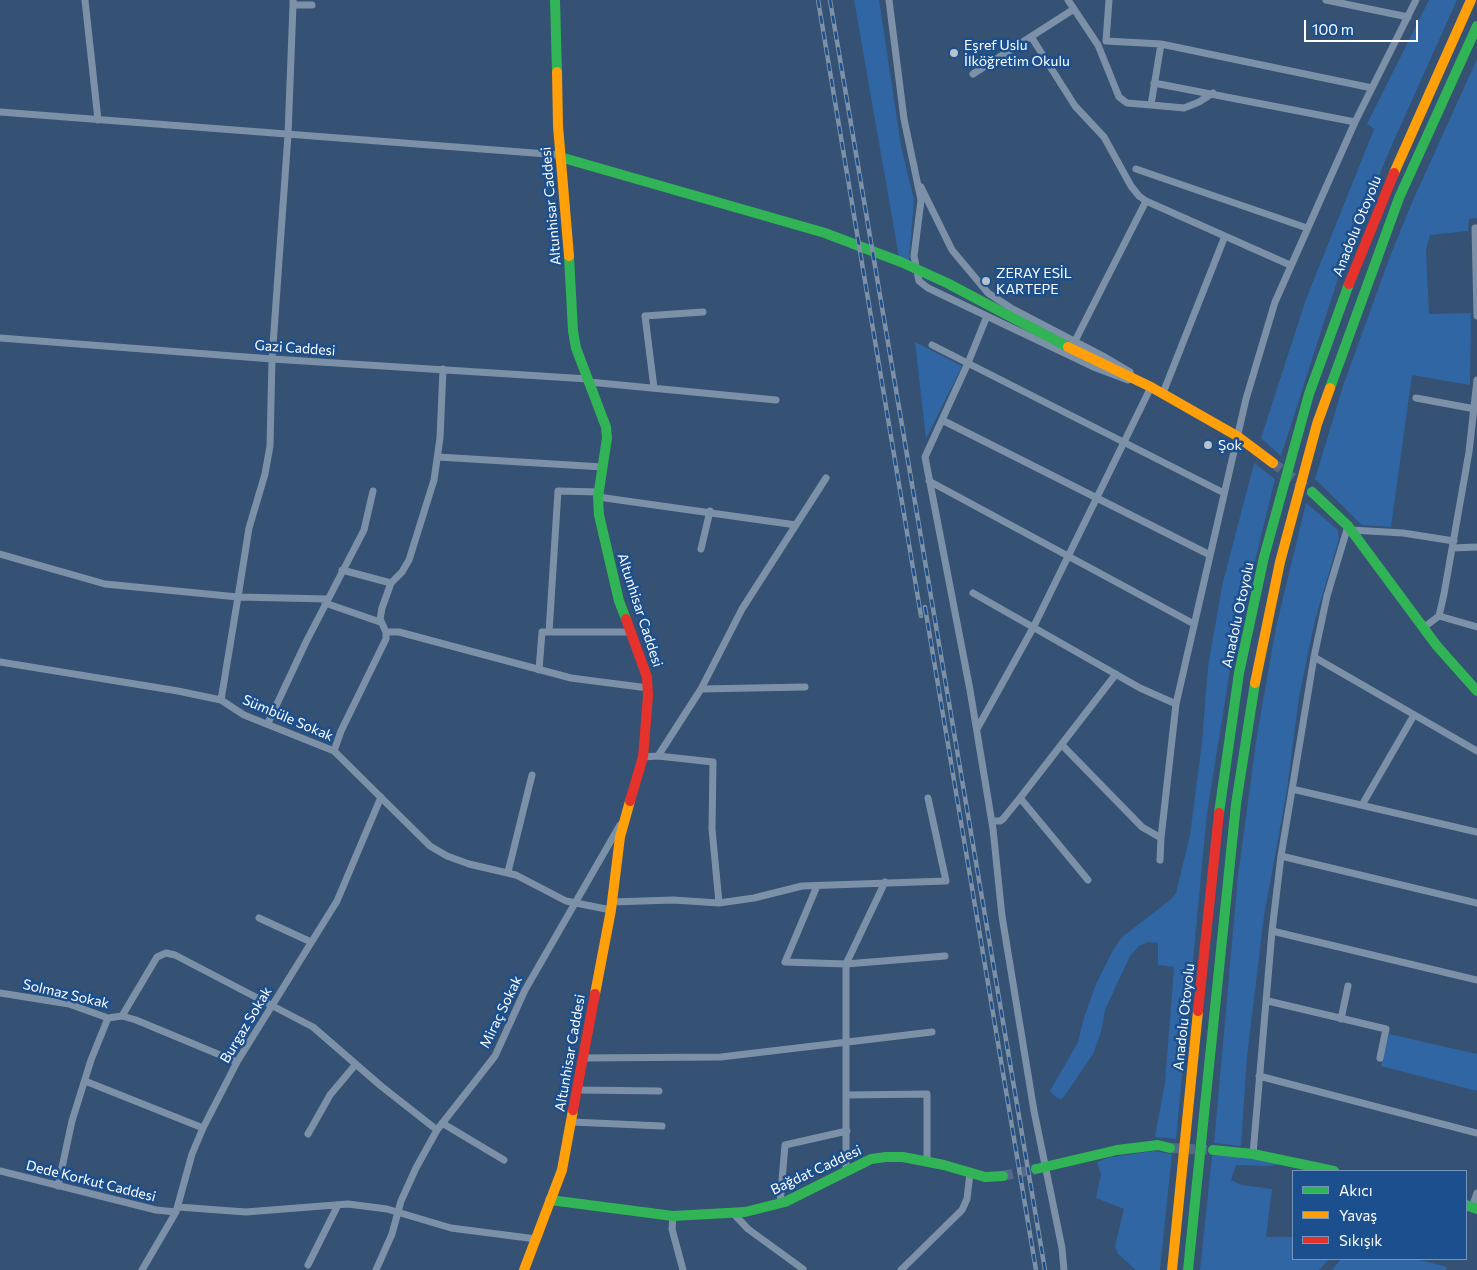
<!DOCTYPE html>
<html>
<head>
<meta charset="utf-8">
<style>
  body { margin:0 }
  #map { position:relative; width:1477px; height:1270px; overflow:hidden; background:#355173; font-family:Commissioner,sans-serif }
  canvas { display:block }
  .legend { position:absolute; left:1292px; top:1170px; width:175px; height:90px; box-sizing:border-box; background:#1b4f8d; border:1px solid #7695bb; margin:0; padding:6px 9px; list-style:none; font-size:15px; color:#fff }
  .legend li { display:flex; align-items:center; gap:10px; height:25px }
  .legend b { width:25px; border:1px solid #7695bb }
  .scale { position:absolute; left:1304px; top:20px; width:114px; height:22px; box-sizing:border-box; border:2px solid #fff; border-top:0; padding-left:6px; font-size:15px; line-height:18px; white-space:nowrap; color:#fff; -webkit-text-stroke:4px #1b4f8d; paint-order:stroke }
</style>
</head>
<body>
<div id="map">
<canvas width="1477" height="1270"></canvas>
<ul class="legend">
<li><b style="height:6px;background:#30b455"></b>Akıcı</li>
<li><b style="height:6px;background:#ff9f0a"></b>Yavaş</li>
<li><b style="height:6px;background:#e5322d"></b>Sıkışık</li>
</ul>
<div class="scale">100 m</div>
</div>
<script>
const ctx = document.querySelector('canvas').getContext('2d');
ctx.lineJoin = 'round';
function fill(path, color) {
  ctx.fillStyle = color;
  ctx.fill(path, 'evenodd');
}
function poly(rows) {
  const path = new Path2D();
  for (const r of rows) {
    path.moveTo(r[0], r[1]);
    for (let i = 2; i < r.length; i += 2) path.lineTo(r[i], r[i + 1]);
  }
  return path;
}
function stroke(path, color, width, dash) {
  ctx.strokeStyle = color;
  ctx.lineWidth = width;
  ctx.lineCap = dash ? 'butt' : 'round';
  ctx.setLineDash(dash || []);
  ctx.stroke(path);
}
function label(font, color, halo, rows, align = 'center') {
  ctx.font = font + ' Commissioner,sans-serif';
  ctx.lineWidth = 5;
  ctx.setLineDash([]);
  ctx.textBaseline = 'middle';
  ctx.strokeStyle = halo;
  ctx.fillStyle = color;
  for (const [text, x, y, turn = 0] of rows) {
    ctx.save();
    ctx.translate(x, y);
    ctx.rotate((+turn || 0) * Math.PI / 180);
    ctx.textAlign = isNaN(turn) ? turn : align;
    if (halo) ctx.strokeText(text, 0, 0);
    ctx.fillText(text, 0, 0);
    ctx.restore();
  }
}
fill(poly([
  [854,0,879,0,901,146,914,200,909,261,899,257],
  [1429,0,1457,0,1391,147,1342,266,1281,456,1261,438,1306,299,1374,129,1367,124],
  [1477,59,1477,218,1469,219,1468,231,1430,235,1426,250,1429,314,1471,313,1470,385,1412,375,1391,527,1362,525,1315,479,1343,386,1389,259,1410,207],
  [915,342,962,366,926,439],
  [1254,463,1275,479,1233,651,1207,813,1176,1139,1155,1137,1165,1082,1174,967,1158,965,1158,943,1148,942,1139,946,1130,956,1105,1010,1101,1032,1093,1054,1068,1091,1062,1099,1057,1098,1050,1091,1078,1042,1084,1018,1096,984,1112,952,1121,938,1170,900,1176,893,1190,835,1202,742,1208,667,1222,586],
  [1306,503,1338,530,1339,539,1315,620,1299,697,1287,790,1264,916,1247,1057,1241,1146,1214,1143,1238,876,1257,735,1276,627],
  [1389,1034,1477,1054,1477,1091,1381,1066],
  [1154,1151,1172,1154,1160,1270,1136,1270,1118,1254,1115,1246,1124,1209,1096,1198,1101,1174,1097,1162,1111,1157],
  [1235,1155,1280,1164,1269,1166,1236,1165,1231,1180,1242,1185,1272,1189,1266,1237,1293,1237,1293,1259,1329,1259,1319,1270,1200,1270,1212,1156],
  [1341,1259,1416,1259,1447,1267,1446,1270,1332,1270]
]), '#2f66a3');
stroke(poly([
  [1273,463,1312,492],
  [1170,1148,1207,1150],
  [1003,1176,1036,1169]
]), '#536b88', 10, [10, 5]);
stroke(poly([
  [85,0,98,120],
  [293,0,293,5,312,5],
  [889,0,904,119,921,200,914,256,919,281,928,288,1096,368,1128,380],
  [1068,0,1098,45,1119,97,1127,103,1151,105],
  [1109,0,1106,41,1161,44,1372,88],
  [1326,0,1408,17],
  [293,5,288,135,272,359,270,446,265,474,249,528,238,597,328,599],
  [1032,38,1075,106,1104,137,1131,186,1139,196,1146,201],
  [1161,44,1151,105,1184,108,1199,102,1213,93],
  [973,74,1074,9],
  [1154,83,1355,122],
  [0,112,560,155],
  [1136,169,1307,228],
  [921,187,952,250,988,293,1011,308,1103,356,1130,372],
  [1477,228,1475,228,1477,316],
  [987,316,968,363,925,457,970,690,993,829,1002,916,1034,1111,1062,1248,1064,1270],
  [0,338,272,359,588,379],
  [1075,341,1146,201,1290,265],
  [932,345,1224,493],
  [589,382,776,400],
  [654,388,645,316,703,312],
  [1163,393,1225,236],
  [1416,398,1475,409],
  [942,420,1210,555],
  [438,457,603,467],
  [929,481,1194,624],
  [598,497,796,525],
  [1351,530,1403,533,1454,541],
  [1453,548,1477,547],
  [701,549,710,511],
  [0,554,105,584,238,597,221,700],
  [342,570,391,583],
  [973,593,1140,688,1176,704,1246,399,1275,302,1355,122,1416,0],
  [325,603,380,622],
  [1439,616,1477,627],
  [1423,628,1439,616,1444,594,1469,452,1477,380],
  [386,632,399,632,571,678,648,688],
  [549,632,558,491,599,492],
  [1314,657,1477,751],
  [0,662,178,691,221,700,244,715,334,751,430,846,447,856,469,864,516,875,566,901,611,910],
  [539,670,542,632,630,632],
  [701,689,805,687],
  [268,723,306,642,364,530,373,491],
  [977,729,1033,628,1151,387],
  [1062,745,1142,827,1161,838,1176,704],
  [334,751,341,731,386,639,386,632,380,619,382,608,391,583,402,572,409,560,434,480,440,438,443,369],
  [658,756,713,762,712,829,719,903],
  [643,757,658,756,701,689,742,609,826,478],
  [1292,789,1477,832],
  [1362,805,1414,715],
  [992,821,1000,821,1003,819,1020,798],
  [1281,856,1477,903],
  [1160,860,1161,838],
  [508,872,532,775],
  [1088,880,1020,798,1116,674],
  [817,886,785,962,846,964,885,882],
  [612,902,673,900,719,903,754,898,802,886,946,881,928,798],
  [259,918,311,942],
  [1272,931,1477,980],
  [0,993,69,1004,108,1018,122,1016,136,1020,237,1062],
  [1268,1001,1386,1029,1380,1058],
  [122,1016,157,957,166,953,175,955,313,1027,381,1086,437,1130],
  [1341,1019,1348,986],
  [584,1058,721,1057,932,1032],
  [1259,1076,1477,1133],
  [85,1081,203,1128],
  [578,1090,659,1091],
  [847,1095,927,1094,927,1162],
  [572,1122,662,1126],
  [442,1123,504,1160],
  [308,1134,330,1095,356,1064],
  [1253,1154,1272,931,1281,856,1314,657,1327,596,1348,526],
  [0,1171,156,1210,176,1212],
  [846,1171,846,964,945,956],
  [58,1186,72,1121,91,1060,108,1018],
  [780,1204,785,1145,847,1131],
  [178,1207,246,1212,348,1204,387,1209,451,1228,536,1239],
  [1472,1207,1477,1193],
  [733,1213,748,1229,803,1269],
  [673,1216,672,1229,683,1270],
  [308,1265,338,1205],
  [142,1270,176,1212,192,1154,203,1128,237,1062,337,901,381,797],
  [376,1270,392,1234,401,1201,416,1168,437,1130,495,1056,525,990,620,825],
  [901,1270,962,1210,967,1199,970,1173]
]), '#7c91a7', 7);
stroke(poly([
  [555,0,557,72],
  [560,157,825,233,901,262,947,283,1068,347],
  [569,256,573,331,576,348,606,427,607,438,598,497,599,515,619,601,626,619],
  [1330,388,1399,198,1477,26],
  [1312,492,1348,526,1437,646,1477,691],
  [1219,813,1239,673,1264,557,1309,394,1349,284],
  [1213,1150,1253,1154,1334,1171],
  [1036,1169,1117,1150,1158,1145,1170,1148],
  [550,1200,673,1216,745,1212,785,1202,871,1159,886,1157,903,1157,944,1165,985,1177,1003,1176],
  [1466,1205,1477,1209],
  [1188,1270,1236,804,1255,683]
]), '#30b455', 10);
stroke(poly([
  [557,72,558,126,569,256],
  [1394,173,1471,0],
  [1068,347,1151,387,1237,436,1273,463],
  [1255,683,1280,562,1317,424,1330,388],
  [595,994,611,910,620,837,630,801],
  [524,1270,562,1170,573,1110],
  [1172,1270,1198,1011]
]), '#ff9f0a', 10);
stroke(poly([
  [1349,284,1394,173],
  [626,619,647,677,648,696,643,757,630,801],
  [1198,1011,1219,813],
  [573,1110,595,994]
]), '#e5322d', 10);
const rail = poly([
  [818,0,921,616],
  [830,0,1045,1270],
  [925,607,1036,1270]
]);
stroke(rail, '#7d91a6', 4.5);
stroke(rail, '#1b4f8d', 2.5, [8]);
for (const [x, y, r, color] of [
  [954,53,5,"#b8c2ce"],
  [986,281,5,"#b8c2ce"],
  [1208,445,5,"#b8c2ce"]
]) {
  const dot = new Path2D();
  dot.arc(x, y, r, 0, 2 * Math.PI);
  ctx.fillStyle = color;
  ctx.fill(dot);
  stroke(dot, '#1b4f8d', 2);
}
label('14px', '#fff', '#1b4f8d', [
  ["Eşref Uslu",964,45],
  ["İlköğretim Okulu",964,61],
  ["ZERAY ESİL",996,273],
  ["KARTEPE",996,289],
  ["Şok",1218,445]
], 'left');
label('14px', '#fff', '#1b4f8d', [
  ["Altunhisar Caddesi",551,206,-95],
  ["Anadolu Otoyolu",1357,226,-68],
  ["Gazi Caddesi",295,348,4],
  ["Altunhisar Caddesi",640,610,72],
  ["Anadolu Otoyolu",1238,615,-78],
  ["Sümbüle Sokak",288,718,23],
  ["Solmaz Sokak",66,994,13],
  ["Miraç Sokak",501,1012,-64],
  ["Anadolu Otoyolu",1184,1017,-84],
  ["Burgaz Sokak",246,1025,-59],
  ["Altunhisar Caddesi",570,1053,-80],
  ["Bağdat Caddesi",816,1170,-25],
  ["Dede Korkut Caddesi",91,1181,14]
]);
</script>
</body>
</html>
